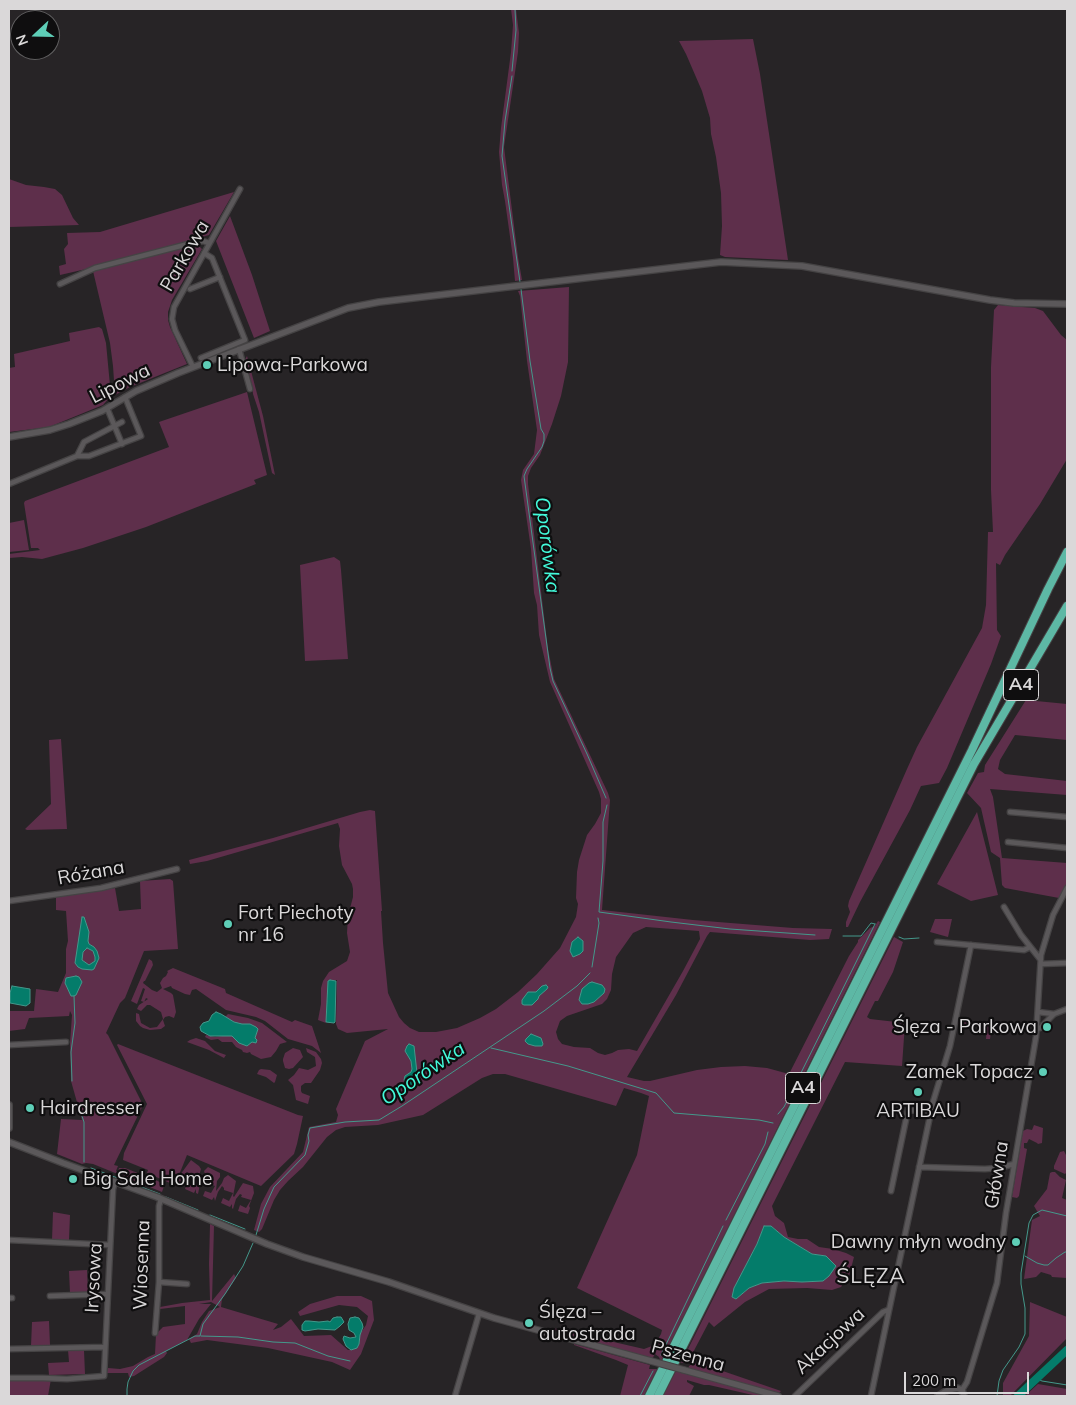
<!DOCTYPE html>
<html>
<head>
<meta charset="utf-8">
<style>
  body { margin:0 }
  #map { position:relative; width:1076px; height:1405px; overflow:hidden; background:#272426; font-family:Mulish,sans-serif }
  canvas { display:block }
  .frame { position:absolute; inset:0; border:10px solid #dad8d9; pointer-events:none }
  .north { position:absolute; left:10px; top:10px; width:50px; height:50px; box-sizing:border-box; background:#0f0e0f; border:1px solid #605f60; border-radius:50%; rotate:249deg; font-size:14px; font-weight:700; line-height:20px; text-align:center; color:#dad8d9 }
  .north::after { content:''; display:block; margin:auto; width:18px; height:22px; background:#5eceb7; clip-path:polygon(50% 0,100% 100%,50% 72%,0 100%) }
  .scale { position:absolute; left:904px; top:1372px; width:125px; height:22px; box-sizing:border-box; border:2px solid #dad8d9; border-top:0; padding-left:6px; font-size:15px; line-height:18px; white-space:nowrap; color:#dad8d9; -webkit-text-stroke:4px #0f0e0f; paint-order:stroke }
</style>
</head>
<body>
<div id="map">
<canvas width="1076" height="1405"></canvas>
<div class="frame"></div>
<div class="north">N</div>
<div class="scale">200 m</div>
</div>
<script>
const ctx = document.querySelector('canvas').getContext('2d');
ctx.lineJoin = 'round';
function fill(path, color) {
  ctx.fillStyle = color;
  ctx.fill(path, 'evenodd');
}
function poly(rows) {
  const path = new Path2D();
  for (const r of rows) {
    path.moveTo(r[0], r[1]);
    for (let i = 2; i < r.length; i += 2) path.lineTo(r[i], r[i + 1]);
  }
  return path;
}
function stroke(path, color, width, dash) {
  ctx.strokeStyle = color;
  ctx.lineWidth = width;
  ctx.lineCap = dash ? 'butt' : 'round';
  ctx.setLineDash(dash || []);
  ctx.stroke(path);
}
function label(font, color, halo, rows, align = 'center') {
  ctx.font = font + ' Mulish,sans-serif';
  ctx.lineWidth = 4.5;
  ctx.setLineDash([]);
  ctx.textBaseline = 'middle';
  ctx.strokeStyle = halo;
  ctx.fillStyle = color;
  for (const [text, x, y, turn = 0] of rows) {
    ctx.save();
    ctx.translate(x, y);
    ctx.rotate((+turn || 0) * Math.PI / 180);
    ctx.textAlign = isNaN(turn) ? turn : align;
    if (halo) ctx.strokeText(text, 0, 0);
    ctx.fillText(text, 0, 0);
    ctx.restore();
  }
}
fill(poly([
  [511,9,516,9,519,33,518,52,504,147,518,257,522,280,515,281,513,258,505,201,502,185,499,152,501,128,511,52,513,25],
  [753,39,760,74,788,260,725,257,720,255,722,226,721,193,716,157,711,134,710,118,702,91,686,54,679,41],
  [9,179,26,185,44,187,55,189,62,195,73,218,79,225,9,227],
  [234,192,209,235,95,267,60,275,59,266,66,264,64,249,68,244,67,233,100,232],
  [230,216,252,275,270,331,254,338,216,241],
  [197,244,202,249,172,300,168,312,168,320,170,327,187,364,130,387,115,395,113,366,110,343,93,271],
  [569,287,568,362,561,396,552,424,540,455,531,468,528,476,528,484,548,649,554,679,608,793,610,800,602,910,693,920,793,928,832,929,829,939,810,940,710,932,707,936,676,995,627,1077,644,1081,650,1081,697,1070,721,1067,745,1066,767,1068,789,1074,849,956,858,942,858,940,870,928,875,926,878,921,880,922,661,1362,659,1357,655,1354,652,1359,553,1331,553,1328,644,1349,652,1346,657,1341,661,1334,662,1330,577,1288,637,1155,649,1096,641,1093,624,1088,616,1106,505,1074,493,1074,482,1078,423,1115,378,1125,345,1127,336,1130,327,1137,303,1167,288,1181,280,1190,274,1200,262,1229,259,1232,254,1230,261,1204,270,1187,303,1152,309,1127,336,1122,338,1115,336,1109,365,1041,388,1029,347,1033,338,1029,336,1024,337,980,328,980,326,1023,318,1020,321,1004,321,988,323,981,329,972,347,961,350,952,347,933,348,916,353,897,353,889,352,884,342,865,339,846,340,829,338,823,207,861,190,864,189,860,273,838,360,812,370,810,375,811,382,911,381,911,383,943,388,993,399,1017,404,1023,410,1028,419,1032,436,1032,457,1028,480,1018,496,1009,518,992,537,974,560,948,576,917,578,904,576,898,577,872,579,860,587,835,595,824,601,813,601,799,599,792,550,682,539,635,537,605,534,593,531,549,521,480,523,470,534,454,537,430,527,361,520,296,518,291],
  [646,927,699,931,700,939,683,971,637,1051,629,1049,618,1050,612,1053,605,1055,598,1053,590,1048,574,1047,562,1044,558,1039,556,1032,560,1021,567,1016,602,1004,607,999,611,990,612,974,616,957,633,933],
  [998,305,1035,308,1043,311,1061,335,1067,340,1067,459,1040,504,1005,555,1000,565,996,563,997,630,1001,636,991,664,947,768,939,783,921,786,910,810,860,902,848,927,846,927,846,922,850,912,848,906,849,901,907,769,917,747,982,628,986,605,988,532,993,532,991,490,991,367,994,310],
  [99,327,102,329,106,343,111,396,103,405,49,427,9,432,9,368,15,367,14,354,70,341,69,333],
  [247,356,263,416,275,475,272,473,259,412,253,394,252,385,245,360],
  [247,392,267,475,254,480,256,484,146,527,83,548,42,559,22,557,9,558,9,554,40,550,38,548,31,548,24,503,25,501,169,447,159,422],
  [24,520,29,550,9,552,9,523],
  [334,557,340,561,341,570,348,659,305,661,300,565],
  [1026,700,1067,704,1067,740,1015,735,1000,760,998,769,1005,774,1067,781,1067,795,990,789,993,797,1002,858,1067,863,1067,884,1059,898,1005,888,1002,885,1000,858,991,852,981,808,967,793,978,773,984,772,985,765],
  [61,739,67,829,27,830,25,829,51,804,49,740],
  [977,812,998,895,971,901,937,884],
  [170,879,173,881,178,949,144,951,125,998,120,1003,106,1033,108,1035,143,1105,114,1165,118,1166,116,1171,118,1172,119,1168,125,1168,158,1181,164,1186,162,1192,93,1164,86,1163,82,1164,57,1154,61,1119,82,1120,71,1081,70,1044,72,1015,70,1011,69,1016,29,1018,25,1029,9,1031,9,1011,34,1011,36,989,58,992,66,973,66,949,68,941,66,911,56,910,56,897,115,888,119,911,141,909,140,881],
  [935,919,952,919,948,937,930,932],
  [894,937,903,942,893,972,878,1001,875,1001,867,1017,870,1019,905,1023,902,1066,845,1062,772,1206,775,1216,784,1223,788,1237,798,1239,807,1239,819,1247,833,1249,846,1253,854,1257,849,1276,841,1287,832,1290,807,1288,769,1289,745,1302,714,1327,709,1322,688,1362,681,1363],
  [764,1226,771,1226,784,1237,812,1254,826,1256,823,1281,802,1282,784,1281,762,1283,749,1288,736,1299,732,1297,748,1262,757,1244],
  [149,959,152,961,153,965,145,981,144,981,143,983,152,990,157,992,162,988,160,983,163,978,166,976,168,972,167,971,173,968,225,989,226,993,292,1022,295,1020,312,1026,321,1053,312,1046,288,1039,265,1021,256,1017,226,1010,196,989,192,990,190,995,185,994,172,988,171,986,163,989,171,993,173,995,176,1012,174,1018,169,1016,165,1017,163,1020,165,1026,161,1029,150,1030,143,1028,140,1026,136,1021,136,1013,139,1014,141,1023,150,1028,157,1027,163,1019,161,1012,150,1005,147,1005,141,1011,137,1009,139,1005,148,999,146,998,144,1002,141,1001,145,989,143,988,137,1004,131,1001],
  [228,1014,248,1018,262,1023,287,1042,280,1044,276,1051,271,1057,261,1059,251,1054,250,1052,247,1053,243,1052,242,1050,236,1047,232,1042,222,1042,218,1039,211,1040,205,1037,206,1035,215,1037,229,1035,232,1036,237,1039,255,1038,242,1025,234,1022,225,1017],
  [959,1021,992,1025,990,1039,986,1039,987,1027,958,1024],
  [196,1038,205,1041,215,1051,226,1055,224,1058,209,1050,187,1042,190,1040],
  [118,1044,298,1115,303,1116,297,1144,294,1154,261,1186,187,1155,179,1175,173,1173,170,1183,147,1173,148,1170,123,1160,124,1153,147,1104,117,1045],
  [293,1048,300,1050,303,1057,293,1068,289,1069,285,1068,283,1061,283,1059,285,1053],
  [306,1048,316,1052,321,1059,322,1063,320,1070,311,1083,305,1083,301,1086,301,1091,302,1093,310,1096,308,1104,296,1100,293,1085,288,1080,294,1075,299,1068,308,1070,316,1066,315,1057,307,1052],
  [261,1069,270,1070,277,1075,275,1082,274,1083,266,1077,257,1074,259,1070],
  [1034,1125,1043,1128,1042,1143,1038,1144,1037,1143,1029,1139,1027,1143,1024,1143,1024,1148,1027,1149,1019,1196,1017,1198,1012,1197,1023,1131,1027,1129,1032,1130],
  [1064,1151,1067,1157,1067,1172,1065,1174,1054,1169,1054,1166,1060,1152],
  [191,1160,199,1166,201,1169,197,1183,198,1184,205,1174,204,1171,208,1167,220,1173,220,1177,217,1181,216,1191,222,1183,224,1178,228,1175,236,1181,233,1196,234,1197,243,1183,253,1186,254,1193,249,1206,250,1208,248,1214,238,1211,240,1205,246,1208,251,1200,241,1197,242,1195,240,1194,236,1199,233,1209,232,1208,232,1204,230,1207,221,1203,223,1198,229,1201,233,1193,224,1190,224,1188,222,1186,218,1192,215,1201,214,1197,212,1200,203,1196,205,1191,211,1193,215,1186,206,1182,206,1180,204,1179,200,1184,198,1194,196,1193,196,1189,194,1193,185,1189,187,1184,193,1186,197,1178,188,1175,188,1173,187,1172,183,1177,180,1187,178,1186,179,1182,176,1185,180,1175],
  [1052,1172,1055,1172,1060,1177,1066,1180,1062,1198,1067,1200,1067,1278,1052,1277,1051,1275,1041,1272,1036,1277,1024,1279,1032,1220,1040,1216,1034,1206,1047,1189,1050,1173],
  [53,1212,70,1215,69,1240,52,1240],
  [210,1224,214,1226,212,1301,234,1274,236,1278,222,1299,221,1307,278,1324,273,1330,281,1327,291,1319,304,1336,331,1335,348,1350,351,1350,357,1348,359,1344,360,1334,366,1325,368,1316,357,1307,339,1305,300,1316,298,1312,310,1304,337,1296,361,1296,372,1301,374,1320,361,1354,350,1370,332,1362,268,1348,207,1340,191,1343,189,1339,197,1334,202,1322,209,1311,220,1307,211,1302,199,1304,211,1304,199,1319,187,1340,166,1351,167,1353,164,1357,134,1376,129,1377,128,1373,107,1373,108,1368,120,1369,133,1366,148,1357,155,1354,156,1334,163,1327,185,1324,185,1306,160,1309,160,1307,182,1303,210,1300,209,1264],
  [87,1270,88,1293,70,1293,69,1271],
  [1030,1302,1067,1317,1067,1338,1010,1396,1003,1396,1003,1383,1029,1336],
  [49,1321,50,1345,31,1346,32,1322],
  [574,1344,650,1365,649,1369,657,1369,644,1396,620,1396,628,1365,616,1360,577,1346,574,1345],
  [68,1350,84,1350,85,1374,49,1375,48,1363,69,1362],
  [694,1363,714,1368,781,1391,779,1393,688,1369,689,1366],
  [676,1371,685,1373,766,1396,757,1396,709,1385,704,1385,687,1380,687,1382,694,1386,689,1396,663,1396],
  [51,1379,48,1396,9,1396,9,1380],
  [1038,1384,1067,1389,1067,1396,1025,1396]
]), '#5e2f4b');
const water = poly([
  [82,917,84,917,89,932,88,941,89,944,94,947,97,951,99,958,94,969,92,970,82,969,78,967,75,963,82,917],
  [87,948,93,951,95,957,95,961,89,965,82,960,83,952,87,948],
  [578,937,583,941,583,951,580,954,573,957,570,951,572,942,578,937],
  [76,976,79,977,82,982,76,995,74,996,71,996,65,983,66,978,76,976],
  [330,980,336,981,335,1022,334,1023,326,1022,328,981,330,980],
  [592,982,602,985,605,989,604,993,594,1002,588,1004,582,1004,579,1000,582,989,589,983,592,982],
  [546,985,548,987,547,989,539,996,538,999,532,1005,524,1005,522,1004,522,1000,528,992,536,992,542,986,546,985],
  [12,986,30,989,30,1003,26,1006,10,1003,10,993,12,986],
  [216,1012,221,1014,234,1022,242,1024,250,1024,256,1027,258,1029,255,1038,257,1040,256,1043,252,1042,247,1046,239,1043,232,1036,210,1036,201,1031,200,1027,203,1023,209,1021,212,1015,216,1012],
  [531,1034,541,1038,543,1044,542,1046,535,1046,528,1044,525,1041,526,1039,531,1034],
  [409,1044,414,1046,418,1082,415,1086,410,1087,406,1084,404,1080,405,1076,411,1072,412,1069,411,1061,405,1051,407,1046,409,1044],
  [764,1226,771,1226,784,1237,812,1254,826,1256,836,1266,829,1276,823,1281,802,1282,784,1281,762,1283,749,1288,736,1299,732,1297,734,1288,757,1244,764,1226],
  [337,1317,341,1317,344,1322,340,1326,335,1330,318,1329,305,1331,302,1330,302,1325,305,1321,309,1321,319,1322,328,1321,330,1322,333,1318,337,1317],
  [355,1317,359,1318,362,1323,363,1327,360,1335,359,1344,357,1348,351,1350,346,1346,343,1339,344,1336,350,1338,356,1337,354,1333,349,1330,348,1324,350,1318,355,1317]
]);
fill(water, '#047c6a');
stroke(water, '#44988b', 1);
stroke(poly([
  [512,71,516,30,515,9],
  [512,76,505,121,502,156,520,282],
  [521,289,530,361,541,429,544,434,544,441,542,447,527,469,524,476,550,668,553,681,587,754,606,798],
  [607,805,603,822,603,861,599,912,671,922,730,929,815,935],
  [843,936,861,936,871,923,875,924],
  [899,937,904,939,919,938],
  [592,967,599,923,598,918],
  [491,1048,568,1066,643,1089,656,1093,674,1113,759,1120,773,1123],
  [72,1081,71,1052,75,1023,74,996],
  [778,1114,784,1107,875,924],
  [82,1116,84,1122,84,1162],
  [91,1168,160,1194],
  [166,1197,198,1210],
  [210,1215,245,1229],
  [726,1220,765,1144,768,1132],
  [256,1235,264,1209,274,1187,305,1155,309,1141,308,1135,310,1128,345,1122,379,1120,402,1106,544,1011,577,986,590,973],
  [1025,1256,1037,1263,1044,1265,1048,1265,1056,1258,1065,1252,1067,1252],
  [201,1336,238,1337,273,1342,295,1343,328,1356,350,1361],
  [661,1355,723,1226],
  [1037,1379,1042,1381,1067,1385],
  [127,1396,127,1389,128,1382,133,1371,139,1365,195,1336,200,1336,203,1324,225,1294,243,1266,253,1243],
  [640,1396,653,1371],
  [997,1396,999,1381,1003,1370,1019,1347,1025,1334,1025,1308,1021,1284,1021,1273,1029,1223,1033,1215,1042,1210,1067,1216]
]), '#44988b', 1);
stroke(poly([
  [1018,1396,1067,1350]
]), '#047c6a', 8);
const minor = poly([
  [60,284,95,268,196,242,203,241,209,243],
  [190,289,220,277],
  [239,349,250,389],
  [201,358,245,340,212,258,204,253],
  [193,367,175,330,172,319,174,307,240,189],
  [107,408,122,444],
  [77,456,84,442,122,422],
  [9,484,77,456,89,456,141,436,125,397],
  [1010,812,1067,817],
  [1008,842,1067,848],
  [9,901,101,888,177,869],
  [1004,907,1021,935,1040,959],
  [937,942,1024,950,1030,947],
  [1041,964,1067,963],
  [1038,1012,1054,1014],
  [1037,1029,1040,1028,1054,1014,1067,1009],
  [9,1045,66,1042],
  [919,1167,985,1169,998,1168,1014,1164],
  [891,1191,908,1110,930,1112],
  [9,1240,110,1245],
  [159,1282,187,1284],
  [50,1296,108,1294],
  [9,1298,12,1298],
  [155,1333,159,1282,159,1206,161,1199],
  [9,1349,105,1347],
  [9,1378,43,1378,67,1379,104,1376,113,1189,115,1182],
  [962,1390,967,1382,997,1283,1006,1213,1036,1037,1041,955,1053,915,1067,888],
  [455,1396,479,1314],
  [795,1396,883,1312,888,1310],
  [871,1396,933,1102,950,1046,971,945]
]);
const tertiary = poly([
  [9,437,50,430,69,424,102,411,136,391,178,373,348,308,379,302,721,262,802,266,990,300,1014,303,1067,304],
  [9,1105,9,1128],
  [9,1142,63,1163,157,1197,267,1244,303,1257,389,1282,494,1318,651,1361],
  [684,1370,778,1396],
  [938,1396,948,1390,957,1388,962,1390,964,1396]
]);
const motorway = poly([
  [649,1396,972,750,1048,589,1067,552],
  [658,1396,974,764,1067,606]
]);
stroke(minor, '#454344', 7);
stroke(tertiary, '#454344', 8);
stroke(motorway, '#454344', 10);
stroke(minor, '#5b585a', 4.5);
stroke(tertiary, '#5b585a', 5.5);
stroke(motorway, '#5db8a5', 8);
const tertiaryBridge = poly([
  [651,1361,684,1370]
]);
stroke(tertiaryBridge, '#454344', 8, []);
stroke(tertiaryBridge, '#5b585a', 5.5);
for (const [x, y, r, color] of [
  [207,365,5,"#5eceb7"],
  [228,924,5,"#5eceb7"],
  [1047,1027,5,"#5eceb7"],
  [1043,1072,5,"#5eceb7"],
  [918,1092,5,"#5eceb7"],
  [30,1108,5,"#5eceb7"],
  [73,1179,5,"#5eceb7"],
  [1016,1242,5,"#5eceb7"],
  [529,1323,5,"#5eceb7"]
]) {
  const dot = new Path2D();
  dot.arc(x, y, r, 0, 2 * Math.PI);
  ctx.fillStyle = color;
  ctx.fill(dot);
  stroke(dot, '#0f0e0f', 2);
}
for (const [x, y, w] of [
  [1021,685,35],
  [803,1088,35]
]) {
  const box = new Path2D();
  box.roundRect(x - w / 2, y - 15.5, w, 31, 4);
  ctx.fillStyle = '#0f0e0f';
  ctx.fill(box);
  stroke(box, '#dad8d9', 1);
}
label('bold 18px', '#dad8d9', null, [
  ["A4",1021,685],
  ["A4",803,1088]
]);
label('19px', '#dad8d9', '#0f0e0f', [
  ["Parkowa",185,256,-60],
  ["Lipowa",120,384,-27],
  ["Różana",91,873,-10],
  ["Główna",997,1175,-81],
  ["Wiosenna",142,1265,-88],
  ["Irysowa",94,1278,-87],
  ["Akacjowa",830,1341,-43],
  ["Pszenna",688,1356,15]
]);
label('19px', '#dad8d9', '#0f0e0f', [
  ["Lipowa-Parkowa",217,365],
  ["Fort Piechoty",238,913],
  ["nr 16",238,935],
  ["Ślęza - Parkowa",1037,1027,"right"],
  ["Zamek Topacz",1033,1072,"right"],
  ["Hairdresser",40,1108],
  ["ARTIBAU",918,1111,"center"],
  ["Big Sale Home",83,1179],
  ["Dawny młyn wodny",1006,1242,"right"],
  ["Ślęza –",539,1312],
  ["autostrada",539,1334]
], 'left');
label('italic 20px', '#43fada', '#0f0e0f', [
  ["Oporówka",547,545,83],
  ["Oporówka",423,1074,-34]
]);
ctx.letterSpacing = '1px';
label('21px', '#dad8d9', '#0f0e0f', [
  ["ŚLĘZA",871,1277]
]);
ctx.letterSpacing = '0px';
</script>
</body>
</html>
